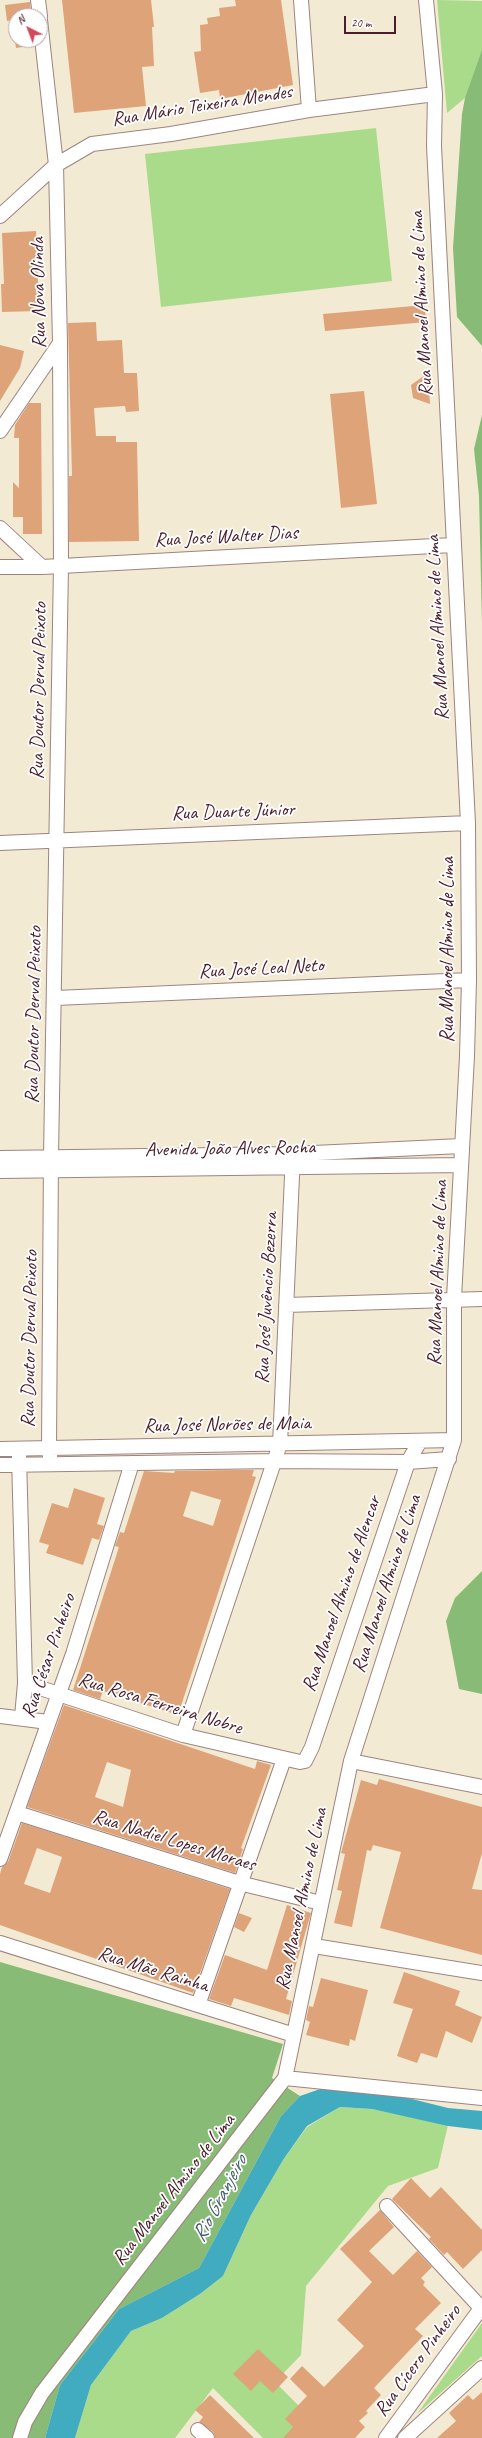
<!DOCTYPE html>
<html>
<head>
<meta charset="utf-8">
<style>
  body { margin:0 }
  #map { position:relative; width:482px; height:2438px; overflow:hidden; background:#f3ead3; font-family:Caveat,sans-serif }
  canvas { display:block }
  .north { position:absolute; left:8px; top:8px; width:40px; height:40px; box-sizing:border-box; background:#fff; border:1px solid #b7a5aa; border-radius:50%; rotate:318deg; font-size:11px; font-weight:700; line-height:16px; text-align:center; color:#4a1f2b }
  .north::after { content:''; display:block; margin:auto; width:14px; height:18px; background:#d1495b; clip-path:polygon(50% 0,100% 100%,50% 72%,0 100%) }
  .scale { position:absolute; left:344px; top:16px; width:52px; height:18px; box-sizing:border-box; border:2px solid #4a1f2b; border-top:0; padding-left:5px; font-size:12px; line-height:14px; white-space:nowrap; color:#4a1f2b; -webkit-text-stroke:3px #fff; paint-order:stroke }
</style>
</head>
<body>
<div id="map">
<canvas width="482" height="2438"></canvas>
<div class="north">N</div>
<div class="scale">20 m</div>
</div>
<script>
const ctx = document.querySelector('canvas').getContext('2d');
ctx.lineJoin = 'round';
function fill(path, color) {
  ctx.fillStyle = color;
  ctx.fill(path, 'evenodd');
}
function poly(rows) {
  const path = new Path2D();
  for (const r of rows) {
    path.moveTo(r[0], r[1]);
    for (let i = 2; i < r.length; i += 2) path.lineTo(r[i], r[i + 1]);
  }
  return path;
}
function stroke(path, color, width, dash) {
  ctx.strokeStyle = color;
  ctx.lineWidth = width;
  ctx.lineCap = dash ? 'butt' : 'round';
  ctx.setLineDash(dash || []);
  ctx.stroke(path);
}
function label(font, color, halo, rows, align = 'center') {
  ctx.font = font + ' Caveat,sans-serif';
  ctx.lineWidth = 3.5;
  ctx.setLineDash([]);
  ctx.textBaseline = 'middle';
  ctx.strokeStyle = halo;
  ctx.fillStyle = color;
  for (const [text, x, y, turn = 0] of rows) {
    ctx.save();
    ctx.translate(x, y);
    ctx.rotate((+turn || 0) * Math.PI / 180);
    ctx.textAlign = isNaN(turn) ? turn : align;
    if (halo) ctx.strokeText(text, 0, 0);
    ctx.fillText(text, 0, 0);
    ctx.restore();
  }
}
fill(poly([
  [437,0,482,1,482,65,465,98,447,113],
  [376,128,392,281,161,307,145,154],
  [340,2107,372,2109,448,2125,438,2168,388,2186,306,2286,301,2355,275,2382,298,2405,310,2438,263,2438,213,2388,175,2438,75,2438,91,2385,131,2331,162,2318,200,2294,223,2276,251,2215,283,2160,307,2127],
  [482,2323,482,2356,417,2414]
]), '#aadb8a');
fill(poly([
  [482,50,482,346,457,317,453,248,462,114,465,98],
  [482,415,482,624,479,496,474,449],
  [482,1571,482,1694,459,1689,446,1621,455,1598],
  [0,1962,283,2044,272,2078,300,2096,281,2116,199,2268,119,2309,60,2385,45,2438,0,2438]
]), '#87bb76');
fill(poly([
  [326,2087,388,2093,448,2108,482,2111,482,2130,448,2126,372,2109,340,2107,307,2126,283,2160,251,2215,223,2276,200,2294,162,2318,131,2331,91,2385,75,2438,45,2438,60,2385,119,2309,199,2268,281,2116,300,2096]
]), '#41acc0');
fill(poly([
  [62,0,151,0,154,27,152,27,154,66,142,67,146,106,74,113],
  [235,0,281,0,293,85,220,99,219,90,200,93,194,52,201,51,200,25,208,24,207,18,220,16,219,8,236,6],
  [30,2,31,16,16,16,16,40,34,40,34,45,16,48,12,20,7,21,5,5],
  [36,231,39,311,2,312,1,284,4,284,2,233],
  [425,305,426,322,325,331,323,314],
  [96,322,97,341,122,340,124,373,137,373,139,411,126,412,125,406,94,408,96,436,116,436,116,442,137,442,139,541,69,542,69,476,72,476,68,323],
  [0,345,24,351,20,368,0,401],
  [428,373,430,404,413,398,411,385],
  [364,391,377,504,341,508,330,394],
  [29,403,41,403,42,534,23,534,23,517,13,517,13,482,19,488,19,438,14,438,15,425],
  [233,1470,254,1470,252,1476,256,1477,178,1715,103,1691,100,1699,73,1690,119,1547,115,1546,120,1532,124,1533,144,1471,174,1473,175,1471],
  [191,1491,221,1500,213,1526,183,1516],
  [74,1488,105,1498,97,1524,104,1526,99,1540,92,1538,83,1565,46,1553,49,1545,39,1542,52,1503,68,1508],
  [64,1705,255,1769,257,1761,271,1765,241,1848,243,1849,235,1873,27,1807],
  [107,1762,131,1770,123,1807,95,1797],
  [379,1779,482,1807,482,1853,472,1889,482,1890,482,1955,380,1928,401,1852,373,1845,371,1851,367,1850,352,1927,334,1923,342,1891,337,1890,345,1854,341,1853,361,1780,377,1785],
  [22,1823,230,1889,193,1993,0,1925,0,1874,2,1867,8,1862],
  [37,1848,62,1857,50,1893,24,1884],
  [287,1905,311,1913,286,1999,292,2001,289,2015,234,1998,231,2006,209,1999,225,1955,267,1970],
  [239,1913,252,1918,244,1932,234,1927],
  [404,1972,460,1991,455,2005,482,2017,472,2043,446,2031,437,2058,421,2053,417,2063,397,2056,413,2009,393,2003],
  [321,1978,368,1990,355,2041,350,2039,349,2046,306,2035,310,2022,306,2020,309,2006,313,2007],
  [411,2178,430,2198,441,2187,482,2230,482,2250,463,2269,447,2252,444,2255,429,2239,431,2237,392,2199],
  [380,2210,394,2227,369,2251,393,2275,417,2251,432,2267,421,2278,425,2282,423,2285,441,2303,415,2329,423,2336,374,2388,381,2395,366,2411,368,2413,359,2421,365,2427,355,2438,283,2438,293,2427,285,2419,307,2396,290,2379,302,2366,324,2387,364,2346,337,2320,372,2282,340,2249],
  [258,2349,288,2377,273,2393,260,2381,251,2391,233,2374],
  [482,2392,482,2438,437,2438,456,2421,449,2413,468,2395,473,2400],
  [210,2395,254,2438,215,2438,213,2432,199,2422,203,2417,195,2410]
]), '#dea379');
const minor = poly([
  [38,0,40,16],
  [301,0,309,110],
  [40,20,56,165,60,343,61,565,51,1156,49,1449,51,1464],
  [0,216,56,165,92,144,171,134,309,110,435,94],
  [0,431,60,343],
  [0,528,42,567],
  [0,567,42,567,453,545],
  [0,843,468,823],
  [56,998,469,980],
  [0,1158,293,1154,461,1146],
  [0,1171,461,1165],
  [286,1305,482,1299],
  [0,1449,454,1440],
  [19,1456,25,1683,22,1717],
  [0,1465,275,1461,408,1462,449,1459],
  [25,1683,183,1735,300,1762,305,1761,312,1747,408,1462,420,1441],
  [0,1716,48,1722],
  [183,1735,280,1444,293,1154],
  [351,1761,482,1787],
  [17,1813,239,1883,321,1903],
  [0,1859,73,1654,132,1463],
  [0,1943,294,2035],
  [314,1946,482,1973],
  [198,2005,284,1759],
  [285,2078,482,2098],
  [387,2206,482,2309],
  [198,2430,207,2438],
  [20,2438,25,2422,42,2393,285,2078,351,1761,454,1440,454,1298,467,1056,469,980,468,823,434,146,435,94,426,0],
  [386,2438,482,2307],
  [405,2438,482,2368]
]);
stroke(minor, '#9e847f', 16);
stroke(minor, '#fff', 14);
label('20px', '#4a1f2b', '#fff', [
  ["Rua Mário Teixeira Mendes",202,106,-9],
  ["Rua Nova Olinda",39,293,-91],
  ["Rua Manoel Almino de Lima",422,304,-93],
  ["Rua José Walter Dias",226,537,-3],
  ["Rua Manoel Almino de Lima",438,628,-93],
  ["Rua Doutor Derval Peixoto",39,691,-89],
  ["Rua Duarte Júnior",233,812,-2],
  ["Rua Manoel Almino de Lima",448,950,-90],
  ["Rua José Leal Neto",261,969,-3],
  ["Rua Doutor Derval Peixoto",34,1015,-89],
  ["Avenida João Alves Rocha",230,1149,-1],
  ["Rua Manoel Almino de Lima",438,1273,-88],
  ["Rua José Juvêncio Bezerra",267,1298,-87],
  ["Rua Doutor Derval Peixoto",30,1339,-89],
  ["Rua José Norões de Maia",227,1425,-1],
  ["Rua Manoel Almino de Lima",387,1584,-72],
  ["Rua Manoel Almino de Alencar",342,1594,-71],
  ["Rua César Pinheiro",49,1656,-71],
  ["Rua Rosa Ferreira Nobre",160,1704,17],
  ["Rua Nadiel Lopes Moraes",174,1841,17],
  ["Rua Manoel Almino de Lima",302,1899,-78],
  ["Rua Mãe Rainha",153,1970,17],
  ["Rua Manoel Almino de Lima",174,2190,-52],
  ["Rua Cícero Pinheiro",418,2361,-54]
]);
label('italic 21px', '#465e6e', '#fff', [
  ["Rio Granjeiro",220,2199,-62]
]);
</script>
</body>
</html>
